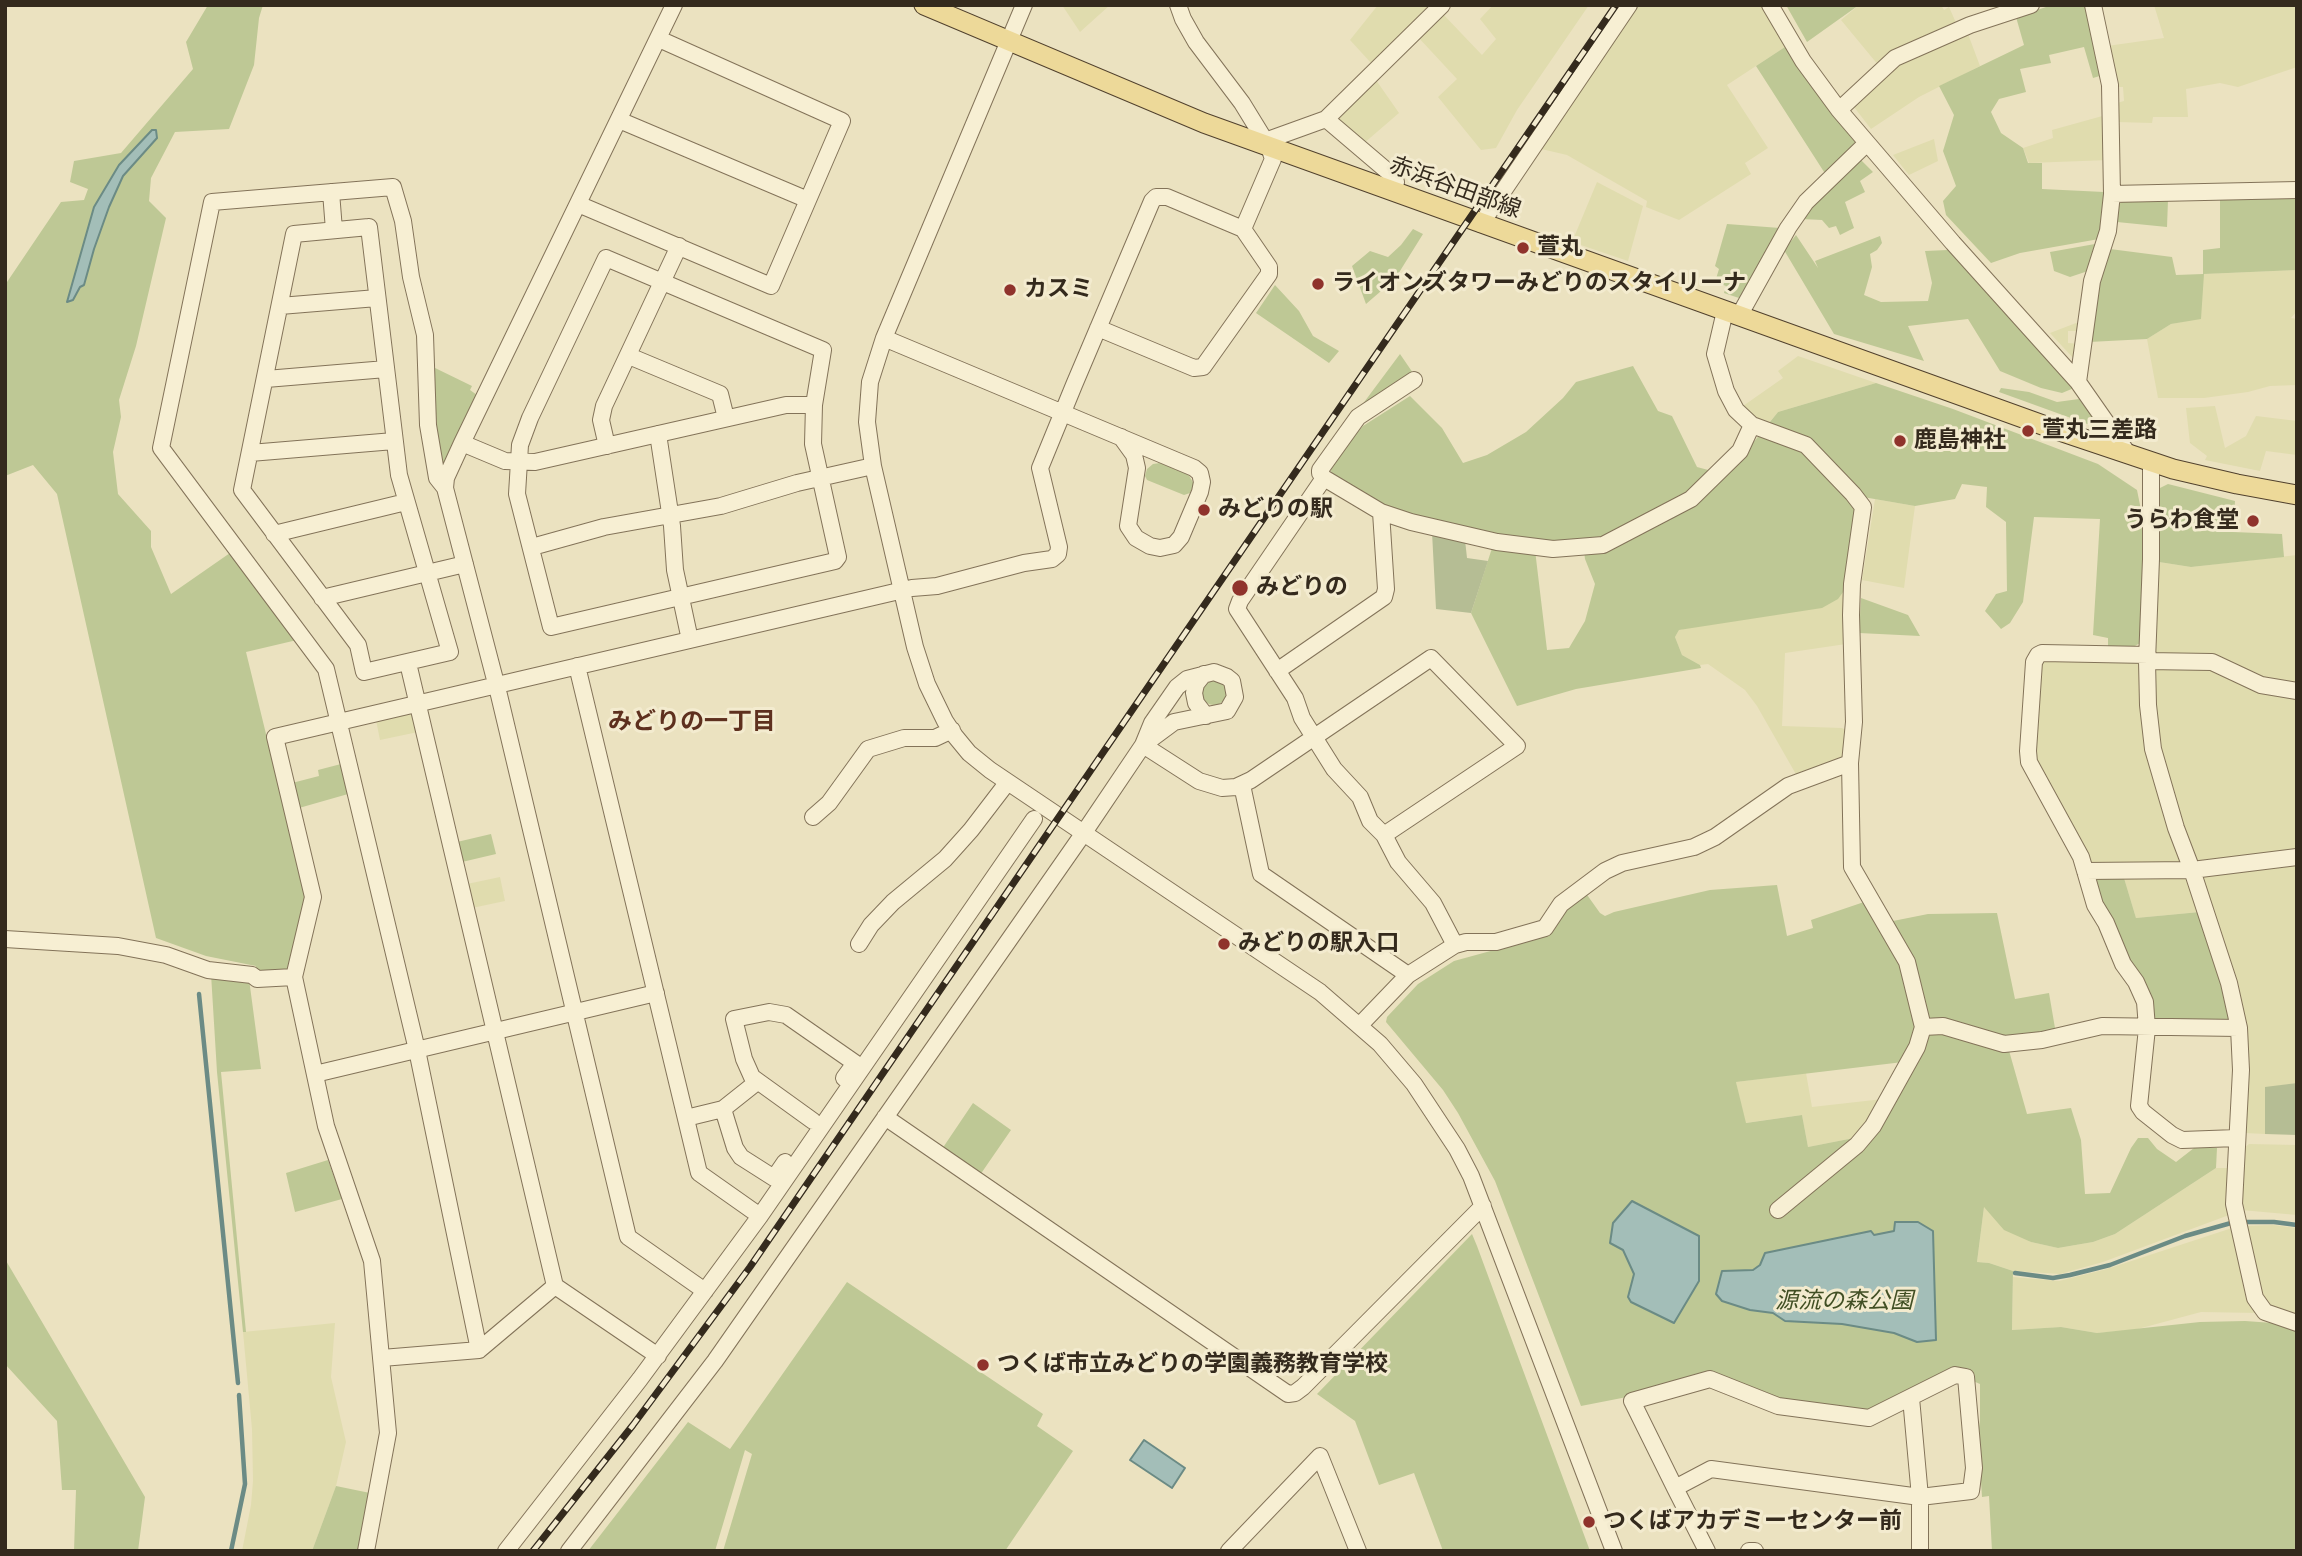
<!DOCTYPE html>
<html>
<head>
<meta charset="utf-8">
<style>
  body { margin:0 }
  #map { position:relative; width:2302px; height:1556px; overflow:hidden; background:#ebe2c0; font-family:Bitter,serif }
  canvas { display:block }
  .frame { position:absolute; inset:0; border:7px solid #342a1d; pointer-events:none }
</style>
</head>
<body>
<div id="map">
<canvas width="2302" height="1556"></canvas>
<div class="frame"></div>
</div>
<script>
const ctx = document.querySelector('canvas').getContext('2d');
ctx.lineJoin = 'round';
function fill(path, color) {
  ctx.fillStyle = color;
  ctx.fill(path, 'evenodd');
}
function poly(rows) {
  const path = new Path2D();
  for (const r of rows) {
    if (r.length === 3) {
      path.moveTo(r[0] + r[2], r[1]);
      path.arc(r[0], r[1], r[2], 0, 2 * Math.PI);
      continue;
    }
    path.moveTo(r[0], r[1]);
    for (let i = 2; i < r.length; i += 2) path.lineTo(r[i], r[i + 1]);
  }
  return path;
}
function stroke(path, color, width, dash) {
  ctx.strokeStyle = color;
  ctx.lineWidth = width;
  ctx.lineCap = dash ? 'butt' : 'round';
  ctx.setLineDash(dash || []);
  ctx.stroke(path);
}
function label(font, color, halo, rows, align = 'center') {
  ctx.font = font + ' Bitter,"Noto Sans JP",serif';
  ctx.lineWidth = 6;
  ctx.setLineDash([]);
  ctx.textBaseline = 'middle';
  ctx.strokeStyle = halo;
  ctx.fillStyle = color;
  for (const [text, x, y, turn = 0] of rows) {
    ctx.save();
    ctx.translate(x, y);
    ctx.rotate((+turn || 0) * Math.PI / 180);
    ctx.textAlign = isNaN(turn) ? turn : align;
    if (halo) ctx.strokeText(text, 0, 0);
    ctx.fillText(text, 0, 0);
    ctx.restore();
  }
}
fill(poly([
  [1062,5,1110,5,1080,32],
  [1378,5,1431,5,1372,64,1350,40],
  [1493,5,1589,5,1517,110,1496,148,1481,150,1438,97,1457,79,1417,36,1441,12,1482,55,1496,39,1480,19],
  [1635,5,1762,5,1785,47,1727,85,1768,148,1745,163,1751,174,1679,220,1646,207,1647,201,1567,155,1537,148],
  [1859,5,1941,5,1944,10,1949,7,1957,25,1879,66,1841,20],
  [2154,5,2192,5,2193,7,2197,5,2297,5,2297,67,2238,87,2220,83,2186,89,2188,117,2153,117,2152,123,2117,122,2117,103,2124,101,2123,87,2115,87,2107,46,2164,38],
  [1968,34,1980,66,1919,97,1871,129,1854,107,1895,66],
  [1376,80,1399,113,1363,144,1338,120],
  [2106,115,2109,160,2029,163,2023,148,2053,138,2052,130],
  [1934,139,1938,161,1909,175,1893,155],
  [1597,182,1643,206,1628,261,1572,242],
  [2297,270,2297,311,2291,318,2297,319,2297,385,2270,386,2248,392,2204,398,2158,398,2147,339,2171,324,2200,318,2203,274],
  [2076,323,2081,325,2080,331,2068,331,2068,343,2080,344,2074,359,2050,333],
  [1798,356,1876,383,1778,412,1767,425,1754,419,1743,406,1783,378,1778,371],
  [2215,406,2225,448,2246,436,2256,416,2297,421,2297,455,2266,451,2260,471,2205,460,2207,456,2190,443,2186,408],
  [1875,499,1915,506,1904,588,1862,580],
  [2297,555,2297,686,2156,654,2159,562,2191,567],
  [1846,588,1846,644,1785,653,1782,726,1842,728,1849,732,1845,756,1797,776,1757,706,1745,690,1708,664,1700,665,1682,655,1675,637,1679,630],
  [2039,660,2139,661,2142,667,2184,861,2181,866,2093,867,2035,766],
  [2207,666,2297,697,2297,851,2199,864,2194,860,2161,762,2154,718,2153,669],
  [409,712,415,715,418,732,380,740,376,720],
  [2297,861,2297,1083,2265,1088,2265,1134,2245,1133,2250,1065,2239,986,2200,875],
  [2182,876,2186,879,2200,912,2136,918,2124,878],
  [500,877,505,901,472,908,467,884],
  [1806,1073,1812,1107,1883,1099,1859,1137,1808,1147,1802,1115,1745,1123,1736,1082],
  [2249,1144,2297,1145,2297,1215,2241,1210,2244,1148],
  [2216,1168,2228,1168,2225,1205,2229,1215,2103,1262,2060,1274,2013,1271,1989,1263,1977,1262,1984,1207,2031,1242,2058,1248,2093,1242,2115,1234],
  [2273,1225,2297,1228,2297,1317,2270,1306,2262,1297,2245,1226],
  [2232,1228,2258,1313,2201,1312,2134,1330,2097,1333,2061,1327,2012,1330,2013,1277,2059,1281,2107,1269],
  [335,1323,331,1377,346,1442,336,1486,312,1551,242,1551,251,1505,253,1481,252,1429,243,1332]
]), '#e0dcae');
fill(poly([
  [208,5,263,5,259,18,254,65,229,129,175,132,151,178,149,201,166,218,136,346,119,400,121,417,113,452,118,494,151,531,151,547,171,594,230,553,297,640,246,652,306,898,291,966,287,969,260,972,254,970,256,966,206,956,156,938,57,494,33,465,5,476,5,285,61,202,84,200,88,189,70,182,74,161,121,153,193,69,186,42],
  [1786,5,1859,5,1807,42],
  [2086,5,2103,75,2093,78,2084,47,2049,55,2051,63,2020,69,2026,92,1999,99,1991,112,2001,133,2023,148,2028,163,2042,163,2042,189,2104,192,2104,216,2099,239,2020,253,1991,263,1946,215,1943,201,1956,186,1943,151,1954,115,1939,86,2024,45,2016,17,2046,7],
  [1785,47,1856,142,1856,146,1826,175,1756,66],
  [1858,157,1873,172,1860,181,1865,192,1845,202,1854,228,1840,235,1836,226,1829,228,1822,220,1801,219],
  [2297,196,2297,270,2204,274,2201,319,2171,324,2147,339,2089,342,2098,281,2110,249,2172,257,2176,275,2203,274,2203,250,2220,248,2220,197],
  [2168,200,2167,227,2117,222,2119,204,2123,201],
  [1727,224,1780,228,1742,299,1724,293,1726,286,1715,282,1719,269,1715,266],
  [1413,229,1423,234,1395,279,1366,304,1352,266,1370,251,1388,257,1401,245],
  [1796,235,1818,268,1815,261,1880,236,1882,243,1877,250,1870,254,1872,267,1864,295,1881,302,1928,301,1932,283,1925,251,1948,250,2074,388,2062,393,2041,388,2000,371,1968,319,1908,326,1924,361,1834,334,1784,250],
  [2095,244,2088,271,2070,277,2054,271,2050,252],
  [1275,285,1299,311,1313,336,1339,351,1329,363,1256,313],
  [1400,354,1413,373,1359,409],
  [1633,366,1658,411,1672,416,1697,467,1727,475,1778,412,1876,383,1953,409,2098,464,2137,490,2143,520,2142,642,2133,647,2108,648,2108,638,2093,635,2100,519,2034,517,2023,602,2010,623,2001,629,1985,611,1996,594,2007,591,2006,522,1986,507,1987,487,1962,484,1955,499,1915,506,1863,497,1846,588,1838,599,1822,608,1679,630,1675,637,1682,655,1700,665,1701,668,1576,689,1517,706,1471,613,1493,545,1535,550,1547,650,1569,648,1585,621,1595,584,1585,559,1583,543,1514,542,1416,519,1382,505,1332,476,1330,465,1363,426,1410,396,1442,428,1463,463,1487,455,1526,432,1563,398,1576,382],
  [433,367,472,386,470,390,477,395,442,467,437,429],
  [2001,388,2029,392,2057,402,2079,399,2095,420,2093,426,1999,392],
  [1160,463,1188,474,1194,484,1190,493,1184,495,1147,480,1145,476,1147,469,1153,464],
  [2168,484,2235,501,2233,532,2282,534,2284,557,2191,567,2159,562,2160,488],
  [1861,598,1908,615,1920,636,1859,633],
  [1214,693,12],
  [341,764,348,794,299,808,292,783,319,776,318,770],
  [491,834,496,854,462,862,457,842],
  [2096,878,2124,878,2136,918,2200,912,2221,980,2230,1023,2154,1020,2091,883],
  [1777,885,1787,936,1813,928,1811,920,1864,902,1878,924,1928,914,1997,913,2015,999,2049,993,2056,1034,2006,1040,2027,1114,2071,1108,2081,1140,2085,1194,2110,1193,2131,1148,2138,1138,2148,1138,2157,1149,2176,1162,2194,1148,2217,1148,2216,1168,2115,1234,2093,1242,2058,1248,2031,1242,2004,1230,1984,1207,1977,1262,1989,1263,2013,1271,2012,1330,2061,1327,2097,1333,2200,1322,2245,1321,2273,1323,2297,1329,2297,1551,1992,1551,1989,1496,1982,1497,1978,1435,1980,1420,1980,1384,1973,1381,1968,1368,1952,1369,1868,1412,1780,1400,1711,1372,1632,1396,1581,1406,1495,1181,1458,1113,1443,1090,1386,1022,1387,1017,1418,984,1454,961,1549,935,1567,907,1585,892,1600,913,1605,916,1614,912,1710,890],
  [1903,1062,1859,1137,1808,1147,1802,1115,1746,1123,1736,1082],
  [211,974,249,979,261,1069,221,1072,246,1332,243,1332,217,1072],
  [973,1103,1011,1130,980,1175,942,1149],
  [328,1160,342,1199,295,1212,286,1173],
  [1472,1234,1477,1246,1590,1551,1443,1551,1414,1473,1379,1485,1355,1421,1317,1394],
  [5,1259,145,1497,138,1551,74,1551,76,1490,62,1490,57,1421,5,1364],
  [847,1282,1043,1414,1037,1426,1073,1451,1005,1551,723,1551,752,1454,745,1450,715,1551,588,1551,688,1422,730,1449],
  [336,1486,370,1493,360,1551,312,1551]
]), '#bec895');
fill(poly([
  [1432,532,1465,540,1467,558,1488,561,1471,613,1436,609],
  [2297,1083,2297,1135,2265,1134,2265,1087]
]), '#b5bd94');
const water = poly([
  [152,130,156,130,157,138,123,176,109,207,94,249,84,285,80,287,73,300,67,302,94,207,119,165,152,130],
  [1632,1201,1699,1236,1699,1281,1674,1323,1631,1302,1628,1297,1634,1274,1623,1250,1610,1243,1613,1223,1632,1201],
  [1895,1222,1918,1222,1933,1231,1936,1340,1917,1342,1894,1333,1842,1324,1785,1321,1773,1313,1750,1310,1722,1301,1716,1294,1722,1271,1753,1270,1760,1265,1765,1253,1871,1231,1874,1235,1894,1231,1895,1222],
  [1144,1440,1185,1468,1172,1488,1130,1460,1144,1440]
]);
fill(water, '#a3beb8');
stroke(water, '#6b8b85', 2);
stroke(poly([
  [199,994,238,1383],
  [2244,1222,2274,1222,2297,1225],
  [2015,1273,2053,1278,2070,1275,2110,1265,2185,1236,2231,1223],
  [231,1551,245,1484,239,1395]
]), '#6b8b85', 4.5);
const minor = poly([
  [674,5,462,443,446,478,445,488,499,695,628,1237,705,1291],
  [1024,5,884,338,870,382,867,422,873,466,915,647,927,684,945,721,955,736,969,753,990,770,1320,992,1380,1044,1414,1084,1457,1149,1471,1176,1614,1551],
  [1178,5,1183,19,1196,42,1242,103,1269,147,1273,159,1243,229],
  [1770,5,1803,61,1839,110,1953,243,2078,382,2129,455],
  [1839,110,1895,58,1970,25,2031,5],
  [1326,119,1393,176,1396,182,1393,191],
  [619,120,808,200],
  [1265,141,1326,119,1442,5],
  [331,192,334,230],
  [2112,194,2297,190],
  [578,204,771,286,842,121,659,39],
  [1481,224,1629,5],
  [369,227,399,475,450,652,364,672,358,645,242,490,294,234,369,227],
  [606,258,823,350,814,405,813,444,838,557,835,561,551,627,517,494,520,445,530,418,606,258],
  [280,306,377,298],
  [1725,311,1715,354,1726,391,1736,410,1752,425,1806,445,1853,494,1863,507,1852,584,1851,615,1854,722,1850,763,1852,867,1907,962,1923,1027,1917,1047,1873,1126,1857,1145,1778,1210],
  [1739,316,1788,228,1806,202,1867,143],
  [884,338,1194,468,1200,473,1202,482,1200,492,1181,537,1174,545,1160,548,1150,546,1136,538,1128,526,1137,468,1134,455,1121,437],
  [629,356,720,394,726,418],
  [266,379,386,369],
  [1414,380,1358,417,1320,470,1320,473,1324,478,1381,512,1411,522,1497,542,1553,549,1603,545,1691,499,1740,451,1752,425],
  [2078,382,2092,281,2108,231,2112,194,2110,85,2093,5],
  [658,434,672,526,675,570,690,640],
  [462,443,505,461,535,462,786,405,814,405],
  [607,446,601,420,604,406,679,246],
  [250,453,394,441],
  [2151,463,2151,559,2147,661,2148,705,2153,749,2176,828,2192,870,2229,983,2239,1028,2241,1070,2234,1204,2255,1298,2265,1312,2297,1323],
  [1324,478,1240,601,1237,609,1295,698,1302,718,1334,769,1360,797,1370,821,1384,835,1398,862,1433,903,1455,945],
  [445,488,437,478,428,425,425,335,411,277,403,221,393,187,212,202,161,448,326,669,417,1050,479,1350],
  [274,534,406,502],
  [532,547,604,527,721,506,797,483,873,466],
  [322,598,465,564],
  [2148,655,2042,653,2038,655,2034,662,2028,751,2029,762,2081,857,2095,905,2106,923,2123,964,2136,982,2145,1002,2147,1028,2139,1106,2143,1112,2172,1135,2182,1140,2237,1138],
  [2147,661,2212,662,2261,685,2297,691],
  [408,663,555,1286,658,1356],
  [577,666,699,1173,760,1216],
  [1277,671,1384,597,1386,589,1381,512],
  [1204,674,1196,684,1194,693,1196,703,1206,716],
  [1143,745,1199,781,1222,788,1236,787,1251,780,1431,658,1517,746,1384,835],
  [1242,785,1261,874,1408,975],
  [813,817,829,803,868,749,904,738,935,738,952,730],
  [2085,871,2192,870,2297,857],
  [5,939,118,946,166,955,208,970,252,975,257,979,294,977,313,897,275,737,912,588,937,586,1024,563,1052,559,1058,554,1059,547,1040,468,1074,385,1152,201,1156,197,1167,197,1243,229,1269,267,1269,274,1203,367,1194,368,1098,328],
  [859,944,871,925,893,902,945,859,971,830,1007,783],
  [294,977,326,1126,372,1261,388,1433,366,1551],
  [1360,1025,1408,975,1455,945,1466,942,1496,942,1545,928,1561,904,1605,871,1622,863,1694,847,1715,837,1788,786,1850,763],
  [1923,1027,1943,1026,2004,1044,2042,1040,2102,1026,2239,1028],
  [315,1074,656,993],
  [723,1109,735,1148,741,1157,774,1178,785,1162],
  [885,1117,1288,1394,1295,1393,1303,1387,1483,1206],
  [686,1118,723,1109,757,1082],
  [813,1121,752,1077,744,1059,734,1019,769,1012,786,1015,855,1063,844,1078],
  [382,1358,479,1350,555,1286],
  [1911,1398,1920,1497,1920,1551],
  [1675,1488,1711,1469,1920,1497,1971,1491,1974,1468,1966,1377,1955,1375,1869,1418,1778,1406,1710,1379,1632,1401,1675,1488,1707,1551],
  [506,1551,640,1379,760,1216,1034,819],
  [569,1551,715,1361,1083,834,1143,745,1152,723,1177,687,1187,679,1214,672,1227,677,1232,681,1235,697,1227,711,1174,722,1143,745],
  [1229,1551,1320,1456,1358,1551],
  [1749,1551,1755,1551]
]);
const major = poly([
  [924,5,1204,123,2051,428,2173,469,2237,484,2297,495]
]);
stroke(minor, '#837359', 18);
stroke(major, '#51412d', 21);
stroke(minor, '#f7efd3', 16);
stroke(major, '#edd999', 19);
const rail = poly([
  [533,1551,633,1425,750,1267,1616,5]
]);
stroke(rail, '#342a1d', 7);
stroke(rail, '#f3ebcf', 4.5, [13]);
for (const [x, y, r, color] of [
  [1523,248,7,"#8f332c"],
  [1318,284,7,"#8f332c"],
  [1010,290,7,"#8f332c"],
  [2028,431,7,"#8f332c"],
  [1900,441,7,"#8f332c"],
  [1204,510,7,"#8f332c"],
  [2253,521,7,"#8f332c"],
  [1240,588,9,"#8f332c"],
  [1224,944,7,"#8f332c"],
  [983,1365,7,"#8f332c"],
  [1589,1522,7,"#8f332c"]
]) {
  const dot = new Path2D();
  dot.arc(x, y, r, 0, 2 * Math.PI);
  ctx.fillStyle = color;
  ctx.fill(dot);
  stroke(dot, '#f3ebcf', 2.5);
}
label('23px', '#342a1d', '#f3ebcf', [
  ["赤浜谷田部線",1455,188,20]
]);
label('bold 23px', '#342a1d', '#f3ebcf', [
  ["萱丸",1537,248],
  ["ライオンズタワーみどりのスタイリーナ",1332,284],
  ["カスミ",1024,290],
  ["萱丸三差路",2042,431],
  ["鹿島神社",1914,441],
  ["みどりの駅",1218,510],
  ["うらわ食堂",2239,521,"right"],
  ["みどりの",1256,588],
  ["みどりの駅入口",1238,944],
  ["つくば市立みどりの学園義務教育学校",997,1365],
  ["つくばアカデミーセンター前",1603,1522]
], 'left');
label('italic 23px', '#414f24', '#f3ebcf', [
  ["源流の森公園",1844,1302]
]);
label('bold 24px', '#5e301e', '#f3ebcf', [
  ["みどりの一丁目",692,722]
]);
</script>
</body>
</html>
